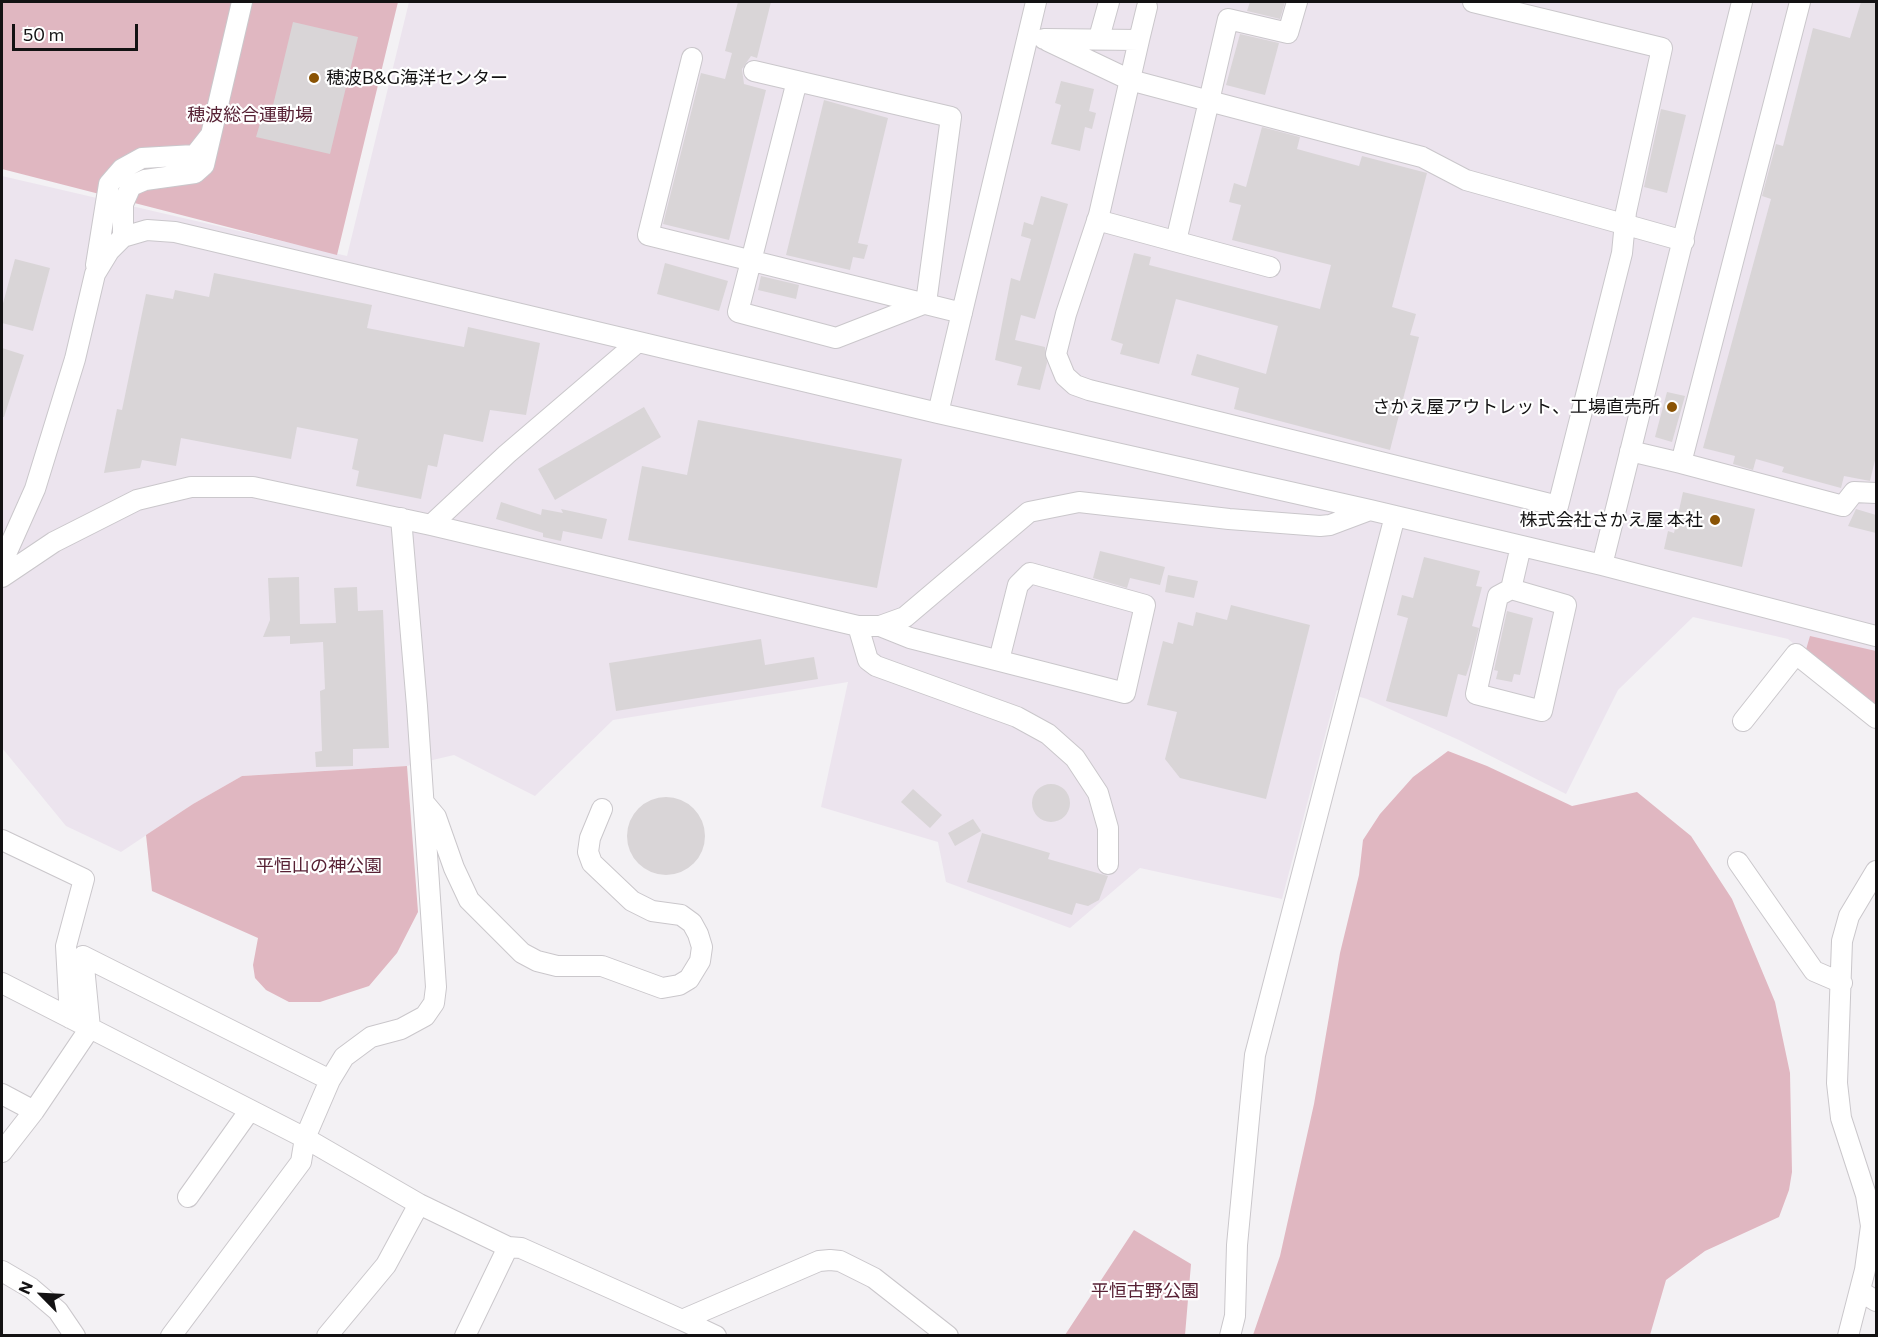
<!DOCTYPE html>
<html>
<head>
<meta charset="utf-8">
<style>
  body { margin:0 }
  #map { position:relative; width:1878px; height:1337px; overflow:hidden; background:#f3f1f4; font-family:Commissioner,sans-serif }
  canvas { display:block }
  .frame { position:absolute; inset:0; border:3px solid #131213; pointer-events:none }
  .north { position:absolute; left:12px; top:1265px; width:60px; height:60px; -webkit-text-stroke:4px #fff; paint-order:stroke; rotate:294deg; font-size:16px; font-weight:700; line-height:24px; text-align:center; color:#131213 }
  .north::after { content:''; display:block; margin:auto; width:21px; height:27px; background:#131213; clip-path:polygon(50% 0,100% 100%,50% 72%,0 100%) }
  .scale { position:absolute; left:12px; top:24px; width:126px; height:27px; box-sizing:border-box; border:3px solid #131213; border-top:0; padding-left:8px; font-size:18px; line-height:21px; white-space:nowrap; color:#131213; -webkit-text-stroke:4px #fff; paint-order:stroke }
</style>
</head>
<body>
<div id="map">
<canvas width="1878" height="1337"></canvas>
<div class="frame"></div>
<div class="north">N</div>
<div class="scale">50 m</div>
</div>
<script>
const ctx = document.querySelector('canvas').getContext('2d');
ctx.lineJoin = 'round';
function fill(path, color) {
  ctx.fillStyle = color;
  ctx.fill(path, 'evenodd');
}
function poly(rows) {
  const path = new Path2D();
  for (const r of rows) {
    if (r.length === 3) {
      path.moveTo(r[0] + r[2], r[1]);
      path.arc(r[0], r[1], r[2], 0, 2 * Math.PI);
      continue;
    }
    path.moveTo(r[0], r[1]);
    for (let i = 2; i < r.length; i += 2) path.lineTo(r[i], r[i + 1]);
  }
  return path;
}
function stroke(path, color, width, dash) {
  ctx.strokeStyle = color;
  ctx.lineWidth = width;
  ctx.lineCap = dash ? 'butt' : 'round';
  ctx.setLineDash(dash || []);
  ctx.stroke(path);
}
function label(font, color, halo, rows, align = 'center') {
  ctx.font = font + ' Commissioner,"Noto Sans JP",sans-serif';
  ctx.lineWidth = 4.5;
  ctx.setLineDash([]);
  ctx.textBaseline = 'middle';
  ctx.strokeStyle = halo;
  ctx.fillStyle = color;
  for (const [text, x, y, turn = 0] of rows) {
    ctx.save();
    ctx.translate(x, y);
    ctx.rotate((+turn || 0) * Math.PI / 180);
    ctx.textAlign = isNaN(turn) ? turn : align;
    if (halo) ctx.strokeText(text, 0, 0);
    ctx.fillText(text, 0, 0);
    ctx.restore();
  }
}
fill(poly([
  [409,2,1876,2,1876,711,1788,639,1693,617,1618,690,1566,794,1459,740,1367,699,1337,690,1282,899,1140,868,1070,928,946,882,938,842,821,807,848,682,613,720,535,796,454,755,407,766,242,776,193,804,121,852,66,826,2,748,2,176,347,256]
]), '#ece4ee');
fill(poly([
  [2,2,398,2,337,255,2,169],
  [1810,636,1876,651,1876,711,1805,653],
  [1448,751,1487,766,1572,806,1637,792,1691,836,1732,899,1775,1002,1790,1073,1792,1172,1789,1190,1779,1217,1705,1251,1666,1280,1650,1335,1253,1335,1280,1256,1314,1104,1340,953,1359,875,1363,840,1380,814,1413,777],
  [407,766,418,912,397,953,369,986,320,1002,289,1002,266,990,255,978,253,965,258,938,152,891,146,835,193,804,242,776],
  [1134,1230,1191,1264,1185,1335,1065,1335]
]), '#e0b7c1');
fill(poly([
  [738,2,771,2,757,58,751,56,742,69,744,84,766,90,729,240,663,224,701,73,725,79,732,53,725,51],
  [1250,2,1285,2,1280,19,1247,11],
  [1861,2,1876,2,1876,456,1870,481,1844,476,1841,488,1782,472,1784,467,1756,459,1753,470,1733,464,1735,456,1703,448,1771,199,1762,196,1776,144,1783,146,1813,28,1850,38],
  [293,22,358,37,330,154,256,137,261,120,269,122],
  [1240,34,1279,43,1265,95,1226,85],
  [1061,81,1094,89,1089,111,1096,113,1092,129,1085,127,1080,151,1051,144,1061,105,1055,103],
  [824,100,888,118,858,243,868,245,864,259,853,257,850,270,786,255],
  [1661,109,1686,115,1667,193,1644,187],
  [1262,127,1300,137,1297,149,1359,166,1362,156,1427,173,1392,307,1416,314,1410,335,1419,337,1390,450,1234,409,1239,388,1191,375,1197,354,1266,374,1278,326,1176,299,1159,364,1120,354,1123,344,1111,340,1134,253,1151,257,1149,265,1320,309,1331,265,1232,240,1241,205,1229,202,1234,183,1246,187],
  [1041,196,1068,204,1035,319,1021,315,1015,340,1045,347,1047,363,1040,390,1017,385,1022,367,995,360,1011,278,1020,281,1031,239,1021,236,1024,222,1033,225],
  [15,259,50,268,33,331,2,323,2,307],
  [665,263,728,281,719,311,657,294],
  [214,273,372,305,367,328,464,347,468,327,540,343,526,415,490,410,483,442,444,434,437,467,428,465,421,499,356,486,359,471,352,469,358,439,297,427,291,459,181,438,176,466,142,460,140,468,104,473,117,409,122,410,146,294,173,299,175,290,209,297],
  [761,276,799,285,796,299,758,290],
  [2,348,24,355,4,417,2,417],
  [1667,392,1685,396,1672,442,1655,437],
  [644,407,661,437,555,500,538,469],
  [698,420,902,459,877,588,628,540,642,466,687,475],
  [1683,492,1755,509,1742,567,1664,549,1668,531,1674,533],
  [501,502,541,515,542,509,563,513,561,509,607,519,602,539,563,531,561,541,543,537,543,533,496,519],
  [1856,509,1876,515,1876,533,1848,526],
  [1100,551,1165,567,1160,585,1130,578,1127,588,1093,578],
  [1424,557,1480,571,1476,586,1482,587,1472,626,1479,628,1470,664,1466,676,1458,674,1447,717,1386,701,1408,618,1397,615,1402,595,1413,598],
  [1168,575,1198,581,1194,598,1165,592],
  [299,577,300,624,336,623,334,588,357,587,358,611,383,610,389,748,353,749,353,766,316,767,315,752,322,751,320,691,325,689,323,642,290,644,290,636,263,637,270,620,268,578],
  [1231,605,1310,625,1266,799,1180,778,1165,759,1177,712,1147,705,1163,641,1173,644,1178,622,1193,626,1196,612,1227,620],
  [1507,611,1533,618,1520,675,1514,674,1512,682,1496,679,1498,671,1494,670],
  [761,639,765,665,814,657,818,679,616,711,609,663],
  [1051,803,19],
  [913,789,942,815,930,828,901,802],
  [666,836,39],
  [973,819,981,831,955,846,948,833],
  [982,833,1050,853,1048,859,1108,876,1099,900,1088,906,1076,903,1072,915,967,882]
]), '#d9d5d7');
const minor = poly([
  [1099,38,1109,2],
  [1044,39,1139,40,1099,215,1066,314,1056,354,1065,376,1075,385,1089,390,1558,506,1622,253,1626,212,1662,48,1473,2],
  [1139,40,1147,7],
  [1048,41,1130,80,1209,101,1228,19,1288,33,1297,2],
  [692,58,648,235,962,313],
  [754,71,951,117,926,303,836,338,738,312,797,81],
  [1097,220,1270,267],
  [123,237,123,204,131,186,145,180,195,173,204,165,242,2],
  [1176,241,1209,101,1422,157,1466,180,1684,241],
  [96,265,109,184,122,169,142,158,195,155,210,136],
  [938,413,1036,2],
  [1630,451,1681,463,1800,2],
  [1681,463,1843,506,1854,492,1876,493],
  [431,525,507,454,638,342],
  [2,563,35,489,75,359,95,274,109,251,123,237,147,230,175,232,938,413,1370,510,1602,565,1876,636],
  [1602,565,1742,2],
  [2,577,54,542,137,500,191,487,253,487,431,525,858,626,880,626,905,617,1029,512,1079,502,1229,519,1320,526,1330,525,1370,510],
  [1511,589,1566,605,1542,711,1476,694,1498,596,1511,589,1521,546],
  [858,626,868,660,876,666,1017,717,1048,734,1075,758,1098,793,1108,828,1108,864],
  [880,626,910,638,1125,693,1145,605,1030,573,1018,585,999,660],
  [1743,721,1796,654,1876,718],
  [426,805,436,817,454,868,469,900,522,953,537,961,557,966,602,966,662,988,679,985,689,979,700,961,702,947,698,934,692,923,681,915,652,911,632,901,592,863,588,852,590,838,602,809],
  [2,840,84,879,66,946,70,1018],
  [1738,862,1814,971,1842,983],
  [2,983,305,1138,419,1204,508,1247,521,1248,682,1320,819,1261,830,1260,840,1261,874,1278,948,1336],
  [2,1094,34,1111],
  [2,1152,34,1111,90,1028,83,956,330,1080],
  [188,1197,250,1110],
  [2,1271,31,1288,58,1311,75,1336],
  [1860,1291,1876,1301],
  [682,1320,716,1336],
  [171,1336,301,1162,305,1138,330,1080,344,1057,371,1037,401,1029,425,1016,434,1003,436,987,417,706,401,518],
  [327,1336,386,1265,419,1204],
  [465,1336,508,1247],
  [1230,1336,1235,1316,1237,1245,1255,1055,1395,516],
  [1848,1336,1865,1270,1871,1226,1866,1195,1841,1118,1837,1083,1842,941,1849,916,1876,871]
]);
stroke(minor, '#cac7cb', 22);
stroke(minor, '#fff', 20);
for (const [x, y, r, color] of [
  [314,78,6,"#8a5304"],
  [1672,407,6,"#8a5304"],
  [1715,520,6,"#8a5304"]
]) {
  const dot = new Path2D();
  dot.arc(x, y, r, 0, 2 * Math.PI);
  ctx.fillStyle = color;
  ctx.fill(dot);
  stroke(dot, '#fff', 2);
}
label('18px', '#131213', '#fff', [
  ["穂波B&G海洋センター",326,78,"left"],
  ["さかえ屋アウトレット、工場直売所",1660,407],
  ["株式会社さかえ屋 本社",1703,520]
], 'right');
label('18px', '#572134', '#fff', [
  ["穂波総合運動場",250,115],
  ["平恒山の神公園",319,866],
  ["平恒古野公園",1145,1291]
]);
</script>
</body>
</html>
